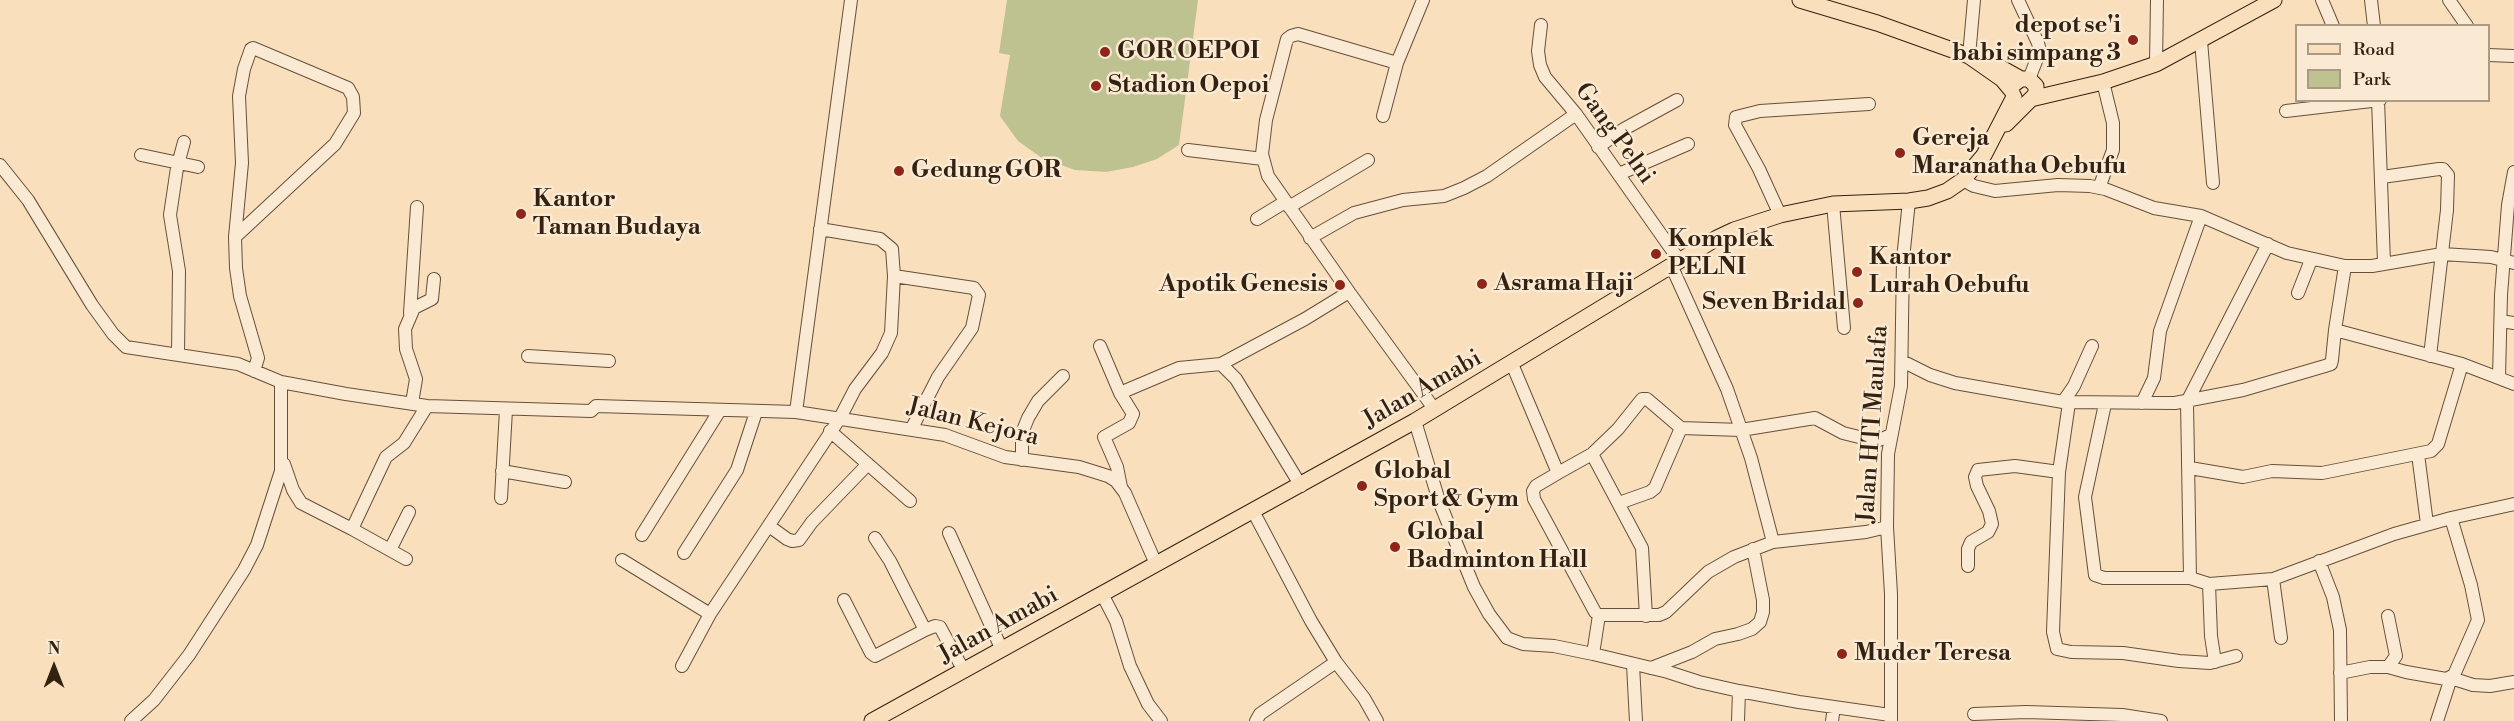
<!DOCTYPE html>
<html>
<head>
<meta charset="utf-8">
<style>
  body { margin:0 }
  #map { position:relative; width:2514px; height:721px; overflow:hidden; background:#f9dfbb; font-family:"Libre Bodoni",serif }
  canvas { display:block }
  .legend { position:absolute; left:2295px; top:24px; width:195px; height:78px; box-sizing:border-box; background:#fbead3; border:2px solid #ab9a86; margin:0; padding:8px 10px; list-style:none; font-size:18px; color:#332112 }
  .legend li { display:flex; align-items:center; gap:12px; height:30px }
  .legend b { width:30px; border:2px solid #ab9a86 }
  .north { position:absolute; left:24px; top:637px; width:60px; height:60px; -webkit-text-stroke:4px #fbead3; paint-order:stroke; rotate:0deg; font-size:16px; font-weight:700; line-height:24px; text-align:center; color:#332112 }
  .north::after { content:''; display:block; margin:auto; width:21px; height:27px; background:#332112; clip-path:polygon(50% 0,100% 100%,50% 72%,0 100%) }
</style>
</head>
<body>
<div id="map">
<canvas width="2514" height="721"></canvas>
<ul class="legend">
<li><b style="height:8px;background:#f9dfbb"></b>Road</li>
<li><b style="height:16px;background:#bec190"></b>Park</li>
</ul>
<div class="north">N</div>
</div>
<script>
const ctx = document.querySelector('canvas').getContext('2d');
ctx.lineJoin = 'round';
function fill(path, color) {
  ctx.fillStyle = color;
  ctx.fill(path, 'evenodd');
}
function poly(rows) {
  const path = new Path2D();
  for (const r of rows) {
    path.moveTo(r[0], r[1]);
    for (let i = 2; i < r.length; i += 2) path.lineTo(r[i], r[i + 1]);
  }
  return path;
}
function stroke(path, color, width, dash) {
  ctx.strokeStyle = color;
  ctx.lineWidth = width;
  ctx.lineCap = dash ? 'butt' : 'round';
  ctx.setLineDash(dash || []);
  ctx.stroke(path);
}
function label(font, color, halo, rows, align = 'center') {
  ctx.font = font + ' "Libre Bodoni",serif';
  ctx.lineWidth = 5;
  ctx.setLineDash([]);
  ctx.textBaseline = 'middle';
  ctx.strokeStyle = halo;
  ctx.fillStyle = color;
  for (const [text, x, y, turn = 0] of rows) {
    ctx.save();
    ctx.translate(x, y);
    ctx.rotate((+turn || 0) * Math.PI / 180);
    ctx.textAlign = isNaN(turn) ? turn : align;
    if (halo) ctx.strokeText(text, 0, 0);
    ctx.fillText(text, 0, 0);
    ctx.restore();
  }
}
fill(poly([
  [1007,0,1198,0,1179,145,1157,159,1133,167,1106,172,1075,170,1042,158,1018,141,1000,116,1010,55,999,53]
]), '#bec190');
const minor = poly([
  [2018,0,2038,43,2040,51,2029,79],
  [2322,0,2333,26],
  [2371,0,2374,26],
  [2449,0,2467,26],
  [1541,25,1538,51,1540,65,1545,77,1576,114,1679,260],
  [2201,41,2213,183],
  [2488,55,2514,56],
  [1969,56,1974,0],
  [2156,64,2157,0],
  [2378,100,2384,263],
  [2286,111,2380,100],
  [1383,116,1397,63,1423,0],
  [1598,147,1624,129,1677,100],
  [1188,150,1263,159],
  [141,155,198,167],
  [0,165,28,200,92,305,113,334,126,347,238,364,281,382,346,394,427,406,591,411,596,406,796,412,945,435,1005,457,1079,467,1108,476,1116,481,1125,493,1156,564],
  [1619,174,1688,144],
  [2382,177,2439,169,2443,169,2448,175,2447,210,2430,356],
  [1963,180,1974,186,1995,191,2058,185,2090,186,2105,189,2154,208,2201,216,2287,253,2345,266,2372,266,2442,254,2491,257,2514,263],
  [2099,188,2113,150,2113,123,2103,82],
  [1833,204,1844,328],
  [1289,207,1368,160],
  [1780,215,1759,169,1735,125,1736,117,1760,111,1869,104],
  [1257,219,1285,202],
  [235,237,335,144,354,113,353,97,348,88,253,48,251,49,244,69,239,96,242,163,235,237,236,268,240,296,258,358,254,371],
  [1310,238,1354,213,1403,200,1444,196,1464,188,1487,176,1576,114],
  [2268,244,2187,402,2190,578,2209,584,2273,579,2394,534,2451,518,2514,504],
  [1671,265,1727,389,1751,458,1773,542],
  [894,276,974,288,979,295,972,328,938,377,912,428],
  [1349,292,1435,410],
  [2298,293,2311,260],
  [410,313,417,207],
  [2501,321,2514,323],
  [2335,330,2345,266],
  [1100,346,1120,393,1133,414,1129,423,1104,437,1117,467,1121,487],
  [178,354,179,271,170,215,177,168,184,142],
  [528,356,609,361],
  [1902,361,1930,375,1955,383,2063,402,2175,403,2243,390,2325,366,2331,364,2332,360,2335,330,2462,364,2514,384],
  [1221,364,1236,379,1301,486],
  [1512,364,1558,473,1536,486,1533,491,1534,499,1595,612,1599,615,1659,615,1666,612,1708,572,1734,557,1773,542,1866,532,1887,527],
  [2499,377,2501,295,2508,205,2514,172],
  [1120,393,1179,368,1221,364,1305,319,1349,292,1268,176,1262,154,1266,120,1287,39,1291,36,1298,34,1397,63],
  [2063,402,2074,386,2092,346],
  [412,403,416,379,406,349,405,329,414,308,432,299,434,279],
  [2069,403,2059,472,2053,632,2057,649,2071,652,2123,653,2179,661,2210,663,2236,656],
  [2142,403,2154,378,2160,331,2201,216],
  [2105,404,2085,497,2095,575,2104,578,2190,578],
  [796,412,851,0],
  [1415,421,1439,501,1474,587,1489,614,1507,638,1523,644,1554,646,1593,654,1668,672,1699,682,1739,691,1799,702,1890,715],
  [830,431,910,501],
  [1592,454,1642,548,1646,616],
  [2418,454,2427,524],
  [1022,460,1022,433,1028,418,1038,401,1063,376],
  [284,464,293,490,301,503,352,529,386,457,404,443,427,406],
  [2190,468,2243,477,2272,471,2322,473,2431,451,2438,444,2462,364],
  [502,471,565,482],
  [1558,473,1592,454,1618,429,1642,399,1647,399,1681,428,1741,430,1815,418,1843,433,1867,439,1879,440,1891,435],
  [501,498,506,410],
  [1619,503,1650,492,1655,488,1681,428],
  [1253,511,1311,621,1336,662,1364,698,1377,721],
  [769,526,787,539,792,541,799,540,812,522,868,464],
  [352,529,406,559],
  [949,533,1002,650],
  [642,535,720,410],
  [875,538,890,561,925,630,935,626,940,627,964,671],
  [390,550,409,512],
  [684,553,737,470,756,412],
  [622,560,710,614],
  [2319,561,2333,597,2340,630,2341,721],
  [1968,566,1968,549,1971,542,1988,532,1992,524,1989,511,1977,486,1975,477,1978,470,2015,466,2059,472],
  [2273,579,2281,638],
  [2209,584,2211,636,2215,662],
  [1102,594,1116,621,1130,666,1148,704,1161,721],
  [844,600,871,653,875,656,925,630],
  [2388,616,2396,656,2388,667],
  [1593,654,1599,615],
  [1633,665,1636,721],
  [682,666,710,614,840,418,855,389,882,353,891,333,894,276,892,249,880,239,820,229],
  [1651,668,1692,652,1715,639,1738,634,1752,629,1760,622,1763,612,1763,600,1753,549],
  [2340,673,2370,667,2388,667,2406,672,2446,679,2454,675,2478,620,2471,585,2451,518],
  [1974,714,2026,712,2122,715,2161,721],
  [131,721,154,700,189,655,244,570,257,545,281,471,281,382],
  [1256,721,1260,714,1336,662],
  [1738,721,1739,691],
  [1832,721,1834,707],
  [1891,721,1891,594,1887,527,1888,454,1901,386,1903,259,1909,201],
  [2437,721,2451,678,2473,685,2490,686,2514,682]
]);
const major = poly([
  [1800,0,1877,23,1969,56,2002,79,2012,91],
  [1994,64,2021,79],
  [2035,98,2103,82,2156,64,2274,0],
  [2006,124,2036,94,2036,86,2029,79,2021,79,2014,84],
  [872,721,1415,421,1717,238,1734,230,1780,215,1833,204,1909,201,1928,198,1947,191,1963,180,1984,155,2014,97]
]);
stroke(minor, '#64503c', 14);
stroke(major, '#332112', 17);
stroke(minor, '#fbead3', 12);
stroke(major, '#f9dfbb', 15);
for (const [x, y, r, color] of [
  [2133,40,6,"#8f2418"],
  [1105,52,6,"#8f2418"],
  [1096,86,6,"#8f2418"],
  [1900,153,6,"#8f2418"],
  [899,171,6,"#8f2418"],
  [521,214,6,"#8f2418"],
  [1656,254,6,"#8f2418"],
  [1857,272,6,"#8f2418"],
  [1482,284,6,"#8f2418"],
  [1340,285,6,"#8f2418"],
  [1858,303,6,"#8f2418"],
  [1362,486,6,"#8f2418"],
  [1395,547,6,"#8f2418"],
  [1842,654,6,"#8f2418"]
]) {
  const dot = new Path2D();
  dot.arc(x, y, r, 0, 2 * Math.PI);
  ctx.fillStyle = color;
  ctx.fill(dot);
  stroke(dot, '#fbead3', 2);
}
label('bold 24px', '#332112', '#fbead3', [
  ["depot se'i",2121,26,"right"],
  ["babi simpang 3",2121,54,"right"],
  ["GOR OEPOI",1117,52],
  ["Stadion Oepoi",1108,86],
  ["Gereja",1912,139],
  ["Maranatha Oebufu",1912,167],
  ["Gedung GOR",911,171],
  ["Kantor",533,200],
  ["Taman Budaya",533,228],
  ["Komplek",1668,240],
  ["PELNI",1668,268],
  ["Kantor",1869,258],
  ["Lurah Oebufu",1869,286],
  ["Asrama Haji",1494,284],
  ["Apotik Genesis",1328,285,"right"],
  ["Seven Bridal",1846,303,"right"],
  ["Global",1374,472],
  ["Sport & Gym",1374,500],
  ["Global",1407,533],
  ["Badminton Hall",1407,561],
  ["Muder Teresa",1854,654]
], 'left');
label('24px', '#332112', '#fbead3', [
  ["Gang Pelni",1614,134,54],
  ["Jalan Amabi",1423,390,-30],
  ["Jalan Kejora",973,423,14],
  ["Jalan HTI Maulafa",1874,424,-86],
  ["Jalan Amabi",999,626,-29]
]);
</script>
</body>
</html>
